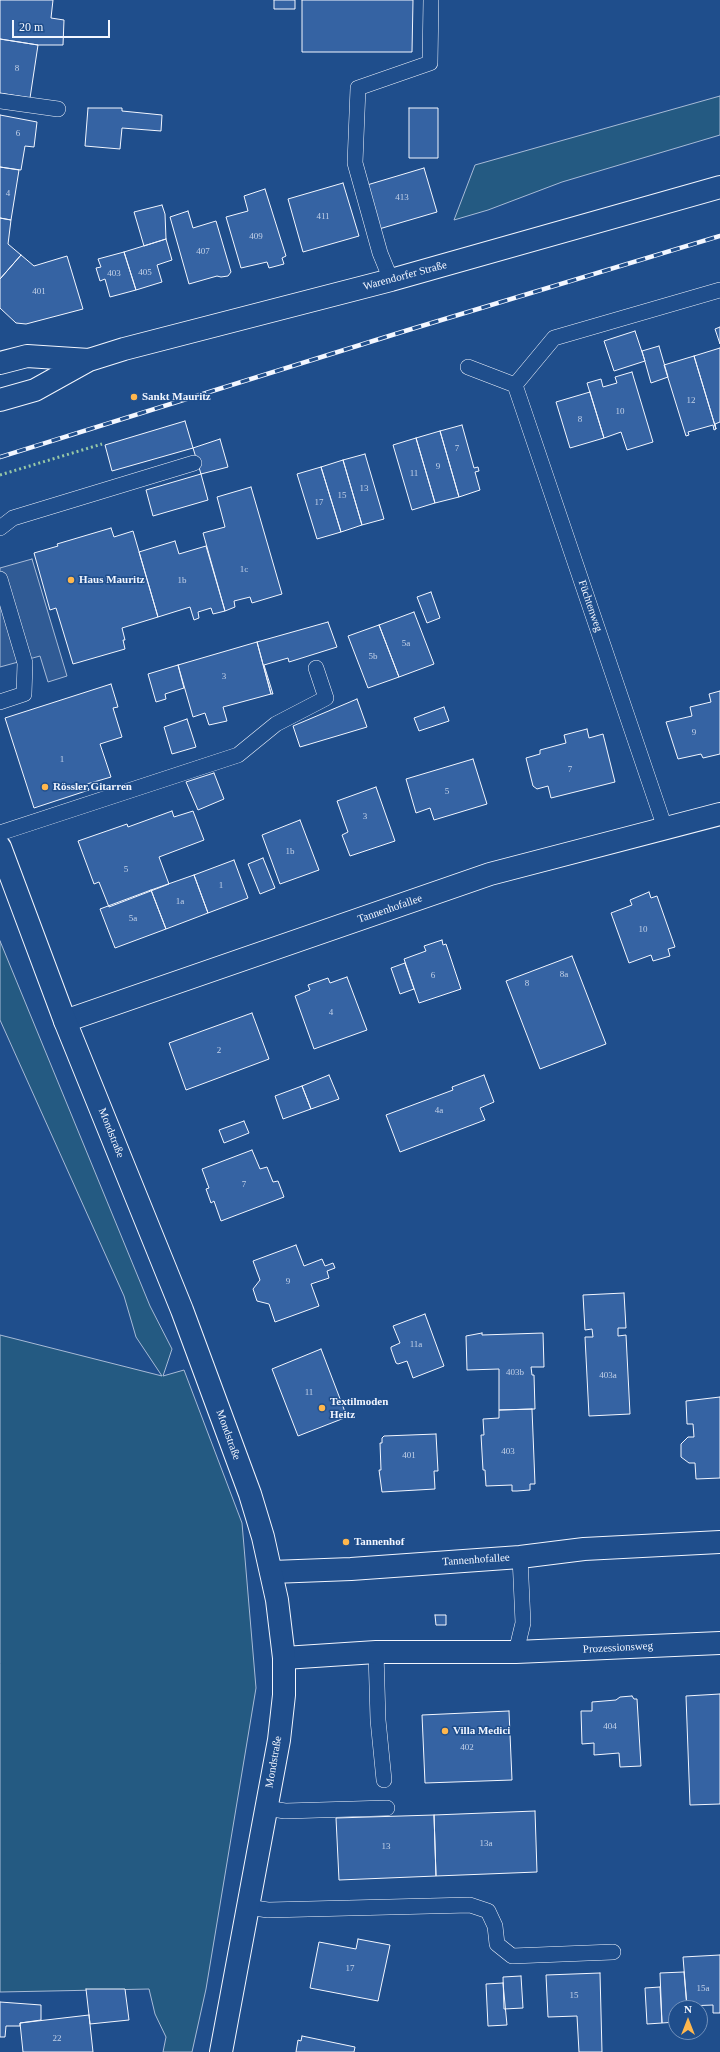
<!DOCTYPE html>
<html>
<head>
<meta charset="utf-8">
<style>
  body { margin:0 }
  #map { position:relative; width:720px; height:2052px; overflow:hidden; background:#1f4e8c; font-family:Georgia,serif }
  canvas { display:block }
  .north { position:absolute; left:668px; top:2000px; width:40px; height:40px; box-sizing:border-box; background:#1f4e8c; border:1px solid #7391ba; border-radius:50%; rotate:0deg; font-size:11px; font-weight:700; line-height:16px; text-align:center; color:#f2f6ff }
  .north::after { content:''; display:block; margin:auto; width:14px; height:18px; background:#ffb74d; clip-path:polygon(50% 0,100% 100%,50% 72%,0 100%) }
  .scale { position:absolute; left:12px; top:20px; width:98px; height:18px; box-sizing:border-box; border:2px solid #f2f6ff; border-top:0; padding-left:5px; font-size:12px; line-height:14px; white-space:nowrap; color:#f2f6ff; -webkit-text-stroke:3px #1f4e8c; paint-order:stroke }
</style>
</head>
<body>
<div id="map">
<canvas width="720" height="2052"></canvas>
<div class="north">N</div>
<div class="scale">20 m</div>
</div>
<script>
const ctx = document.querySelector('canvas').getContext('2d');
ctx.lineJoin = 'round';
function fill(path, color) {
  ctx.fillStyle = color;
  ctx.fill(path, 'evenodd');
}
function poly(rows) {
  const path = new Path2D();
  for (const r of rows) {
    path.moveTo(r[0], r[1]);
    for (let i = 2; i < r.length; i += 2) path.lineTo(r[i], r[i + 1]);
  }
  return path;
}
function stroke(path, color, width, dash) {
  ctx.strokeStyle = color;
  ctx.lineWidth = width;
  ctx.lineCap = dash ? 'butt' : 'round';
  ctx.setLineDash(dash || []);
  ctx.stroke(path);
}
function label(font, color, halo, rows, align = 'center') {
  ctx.font = font + ' Georgia,serif';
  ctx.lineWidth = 3;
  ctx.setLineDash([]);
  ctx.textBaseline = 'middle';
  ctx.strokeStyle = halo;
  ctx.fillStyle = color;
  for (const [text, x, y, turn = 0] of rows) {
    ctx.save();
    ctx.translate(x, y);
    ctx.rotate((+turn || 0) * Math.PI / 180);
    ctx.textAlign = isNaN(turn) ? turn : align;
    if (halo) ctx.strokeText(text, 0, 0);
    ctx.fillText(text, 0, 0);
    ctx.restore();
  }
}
const green = poly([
  [720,96,720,135,562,182,488,210,454,220,475,165,720,96],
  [0,941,150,1306,172,1349,163,1376,184,1370,242,1523,256,1688,206,1989,192,2052,163,2052,166,2037,155,2014,149,1989,0,1992,0,1335,162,1376,136,1337,124,1296,0,1020,0,941]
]);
fill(green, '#245a82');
stroke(green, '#a8bbd7', 1);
const parking = poly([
  [32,559,67,676,48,682,40,656,0,667,0,568,32,559]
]);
fill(parking, '#305b95');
stroke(parking, '#a8bbd7', 1);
const building = poly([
  [0,0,53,0,51,18,64,20,63,45,38,45,0,39,0,0],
  [274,0,295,0,295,9,274,9,274,0],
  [302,0,413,0,412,52,302,52,302,0],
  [0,39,38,45,30,98,0,93,0,39],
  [88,108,122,108,122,111,162,115,161,131,122,128,120,149,85,146,88,108],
  [409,108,438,108,438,158,409,158,409,108],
  [0,115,37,122,34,147,25,146,21,170,0,167,0,115],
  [0,167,19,170,11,220,0,218,0,167],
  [424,168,437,212,379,229,367,185,424,168],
  [343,183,359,236,303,252,288,199,343,183],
  [265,189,286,256,282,258,284,264,269,268,267,262,241,268,226,217,248,211,244,196,265,189],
  [162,205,165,214,166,239,144,246,134,212,162,205],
  [188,211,193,228,216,221,231,272,228,276,221,277,217,276,189,284,170,217,188,211],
  [0,218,11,220,8,244,21,255,0,279,0,218],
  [166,239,172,260,157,265,162,282,136,290,124,252,166,239],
  [124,252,136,290,110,297,105,279,100,281,96,268,101,267,98,259,124,252],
  [21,255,34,266,67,256,83,309,26,324,16,323,0,308,0,279,21,255],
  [720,327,720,344,715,329,720,327],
  [635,331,645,361,614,371,604,341,635,331],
  [659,346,668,377,651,383,642,351,659,346],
  [720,348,720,422,715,424,716,429,694,356,720,348],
  [694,356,716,429,714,430,713,425,688,432,689,435,686,436,664,365,694,356],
  [632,372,653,442,627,450,621,432,604,438,587,383,601,379,603,387,617,383,615,377,632,372],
  [590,392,604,438,570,448,556,402,590,392],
  [185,421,193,448,112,471,105,445,185,421],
  [462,425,474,468,478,467,479,471,475,472,480,490,459,497,440,431,462,425],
  [440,431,459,497,435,503,416,438,440,431],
  [416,438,435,503,412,510,393,445,416,438],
  [220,439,228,467,201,474,193,448,220,439],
  [365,454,384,519,362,525,343,460,365,454],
  [343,460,362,525,341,532,321,467,343,460],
  [321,467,341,532,317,539,297,474,321,467],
  [201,474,208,500,153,516,146,490,201,474],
  [251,487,282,594,252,603,250,597,234,601,235,607,225,611,203,533,225,527,217,497,251,487],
  [111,528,114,537,133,531,158,617,122,628,125,640,123,640,125,649,73,664,56,608,50,610,34,553,58,546,57,544,111,528],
  [175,541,179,554,206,546,225,611,213,614,211,608,198,612,199,618,194,620,190,607,158,617,139,552,175,541],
  [431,592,440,618,427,623,417,597,431,592],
  [414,612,434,664,399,677,379,625,414,612],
  [328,622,337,647,289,662,288,658,264,665,273,694,271,694,257,642,328,622],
  [379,625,399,677,368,688,348,636,379,625],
  [257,642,271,694,223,707,227,721,209,725,205,713,193,717,178,665,257,642],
  [178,665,184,688,165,694,166,699,156,702,148,674,178,665],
  [111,684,118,707,113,708,122,737,100,744,111,777,87,784,89,790,34,808,5,718,111,684],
  [720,691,720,754,703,758,701,754,678,759,666,722,692,716,690,707,711,702,709,694,720,691],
  [357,699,367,727,300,747,293,726,357,699],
  [444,707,449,721,419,731,414,718,444,707],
  [187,719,196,747,172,754,164,727,187,719],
  [587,729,589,738,603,734,615,782,551,798,548,786,537,789,533,786,526,758,540,754,540,750,566,743,564,735,587,729],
  [473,759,487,804,434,820,430,808,416,813,406,779,473,759],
  [214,773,224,799,198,810,186,782,214,773],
  [376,787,395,841,350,856,342,835,348,832,337,801,376,787],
  [172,811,174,817,193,811,204,840,159,857,169,884,109,907,99,882,94,884,78,841,127,824,128,827,172,811],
  [300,820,319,870,280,884,262,835,300,820],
  [263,858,275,888,260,894,248,864,263,858],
  [234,860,248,898,208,913,194,875,234,860],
  [194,875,208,913,166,929,151,890,194,875],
  [151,890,166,929,115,948,100,909,151,890],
  [649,892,651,898,657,896,675,947,668,949,670,956,653,961,651,955,629,963,611,913,632,905,630,900,649,892],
  [442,940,443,945,446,944,461,989,419,1003,404,959,426,951,424,946,442,940],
  [572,956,606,1044,540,1069,506,981,572,956],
  [405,963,414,989,400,994,391,968,405,963],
  [347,977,367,1030,314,1049,295,996,310,990,308,985,328,978,330,983,347,977],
  [252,1013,269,1059,186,1090,169,1043,252,1013],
  [329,1075,339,1099,311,1109,302,1086,329,1075],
  [484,1075,494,1102,480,1108,485,1120,400,1152,386,1115,453,1090,452,1087,484,1075],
  [302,1086,311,1109,283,1119,275,1096,302,1086],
  [244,1121,249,1133,224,1143,219,1130,244,1121],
  [252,1150,260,1169,267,1167,273,1182,278,1181,284,1197,221,1221,214,1201,211,1203,206,1189,209,1188,202,1169,252,1150],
  [296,1245,304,1266,322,1259,325,1266,333,1263,335,1268,327,1271,329,1278,311,1284,319,1306,275,1322,269,1304,257,1301,253,1289,260,1280,253,1261,296,1245],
  [624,1293,626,1328,618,1328,618,1336,626,1335,630,1414,589,1416,585,1337,593,1337,592,1329,585,1330,583,1295,624,1293],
  [425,1314,444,1366,413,1378,407,1361,398,1364,396,1363,391,1349,391,1347,400,1343,393,1326,425,1314],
  [482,1333,482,1335,543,1333,544,1367,531,1367,532,1375,534,1375,535,1409,499,1410,499,1369,467,1370,466,1336,482,1333],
  [321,1349,347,1417,298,1436,272,1369,321,1349],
  [720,1397,720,1478,696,1479,695,1463,689,1463,681,1457,681,1444,688,1437,694,1437,693,1424,687,1424,686,1401,720,1397],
  [532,1409,535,1484,530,1484,530,1490,517,1491,512,1491,512,1485,486,1486,485,1470,483,1470,481,1435,484,1435,483,1419,499,1418,499,1410,532,1409],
  [436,1434,438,1471,434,1471,435,1489,382,1492,379,1470,381,1470,380,1443,382,1443,382,1438,384,1436,436,1434],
  [435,1615,446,1615,446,1625,436,1625,435,1615],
  [720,1694,720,1804,690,1805,686,1696,720,1694],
  [632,1696,634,1699,637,1699,641,1766,620,1767,619,1753,594,1755,594,1743,582,1744,581,1711,592,1711,592,1702,616,1700,620,1697,632,1696],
  [509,1711,512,1780,425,1783,422,1715,509,1711],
  [535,1811,537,1872,436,1876,434,1815,535,1811],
  [434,1815,436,1876,339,1880,336,1818,434,1815],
  [358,1939,390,1945,378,2001,310,1988,319,1942,356,1949,358,1939],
  [720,1955,720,2013,713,2013,713,2005,687,2006,683,1957,720,1955],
  [684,1972,687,2008,676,2008,676,2022,662,2023,660,1973,684,1972],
  [600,1973,602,2052,579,2052,577,2016,548,2017,546,1975,600,1973],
  [521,1976,523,2008,504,2009,503,1977,521,1976],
  [503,1983,507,2025,488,2026,486,1984,503,1983],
  [660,1987,662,2023,647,2024,645,1988,660,1987],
  [86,1989,125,1989,129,2020,90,2024,86,1989],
  [0,2002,41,2005,41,2020,20,2023,20,2026,6,2026,5,2037,0,2037,0,2002],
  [89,2015,93,2052,23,2052,20,2023,89,2015],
  [302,2036,355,2047,354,2052,296,2052,298,2040,301,2041,302,2036]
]);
fill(building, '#3563a3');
stroke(building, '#f2f6ff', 1);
const service = poly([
  [0,101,58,109],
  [391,280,380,253,355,163,358,88,430,63,431,0],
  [468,367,515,385,554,338,720,290],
  [515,385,665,828],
  [0,528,13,518,194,463],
  [0,579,25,663,24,694,0,702],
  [0,833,238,755,276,724,326,698,316,668],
  [376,1652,378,1720,384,1780],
  [516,1652,523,1623,520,1557],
  [266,1808,285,1811,387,1808],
  [247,1907,268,1910,470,1905,488,1911,495,1926,497,1944,512,1956,613,1952]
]);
const minor = poly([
  [65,1021,490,874,720,814],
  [272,1572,351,1569,520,1557,584,1549,720,1542],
  [284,1658,376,1652,516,1652,720,1643]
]);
const tertiary = poly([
  [0,847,65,1021,182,1310,250,1494,263,1537,277,1600,284,1658,284,1695,279,1740,221,2052]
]);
const secondary = poly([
  [0,363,27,356,89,360],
  [0,400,35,390,89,360,124,349,391,280,720,187]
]);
stroke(service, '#f2f6ff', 16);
stroke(minor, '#f2f6ff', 24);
stroke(tertiary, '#f2f6ff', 24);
stroke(secondary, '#f2f6ff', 24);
stroke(service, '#1f4e8c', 15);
stroke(minor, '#1f4e8c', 22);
stroke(tertiary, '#1f4e8c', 22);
stroke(secondary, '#1f4e8c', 22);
const rail = poly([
  [0,457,405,331,720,236]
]);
stroke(rail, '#f2f6ff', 4.5);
stroke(rail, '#1f4e8c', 3, [9]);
stroke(poly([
  [0,475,102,444]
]), '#97c8a6', 3, [2, 3]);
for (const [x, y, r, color] of [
  [134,397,4,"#ffb74d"],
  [71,580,4,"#ffb74d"],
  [45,787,4,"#ffb74d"],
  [322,1408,4,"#ffb74d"],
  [346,1542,4,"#ffb74d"],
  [445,1731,4,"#ffb74d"]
]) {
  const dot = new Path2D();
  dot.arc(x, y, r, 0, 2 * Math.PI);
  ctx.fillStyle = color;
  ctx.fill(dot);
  stroke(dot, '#1f4e8c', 1.5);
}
label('9px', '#c3d1e8', null, [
  ["8",17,69],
  ["6",18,134],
  ["4",8,194],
  ["413",402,198],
  ["411",323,217],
  ["409",256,237],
  ["407",203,252],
  ["405",145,273],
  ["403",114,274],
  ["401",39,292],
  ["12",691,401],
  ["10",620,412],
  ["8",580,420],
  ["7",457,449],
  ["9",438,467],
  ["11",414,474],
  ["13",364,489],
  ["15",342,496],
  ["17",319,503],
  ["1c",244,570],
  ["1b",182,581],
  ["5a",406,644],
  ["5b",373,657],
  ["3",224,677],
  ["9",694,733],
  ["1",62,760],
  ["7",570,770],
  ["5",447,792],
  ["3",365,817],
  ["1b",290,852],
  ["5",126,870],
  ["1",221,886],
  ["1a",180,902],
  ["5a",133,919],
  ["10",643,930],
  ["8a",564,975],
  ["6",433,976],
  ["8",527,984],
  ["4",331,1013],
  ["2",219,1051],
  ["4a",439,1111],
  ["7",244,1185],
  ["9",288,1282],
  ["11a",416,1345],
  ["403b",515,1373],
  ["403a",608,1376],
  ["11",309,1393],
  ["403",508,1452],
  ["401",409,1456],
  ["404",610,1727],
  ["402",467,1748],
  ["13a",486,1844],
  ["13",386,1847],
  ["17",350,1969],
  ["15a",703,1989],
  ["15",574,1996],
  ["22",57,2039]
]);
label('11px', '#f2f6ff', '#1f4e8c', [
  ["Warendorfer Straße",405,276,-15],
  ["Füchtenweg",590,606,71],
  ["Tannenhofallee",390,909,-19],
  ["Mondstraße",111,1133,68],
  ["Mondstraße",228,1435,70],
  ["Tannenhofallee",476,1560,-4],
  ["Prozessionsweg",618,1648,-3],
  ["Mondstraße",274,1762,-80]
]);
label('bold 11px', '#f2f6ff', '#1f4e8c', [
  ["Sankt Mauritz",142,397],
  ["Haus Mauritz",79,580],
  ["Rössler Gitarren",53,787],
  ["Textilmoden",330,1402],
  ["Heitz",330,1415],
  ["Tannenhof",354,1542],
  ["Villa Medici",453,1731]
], 'left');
</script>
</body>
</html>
